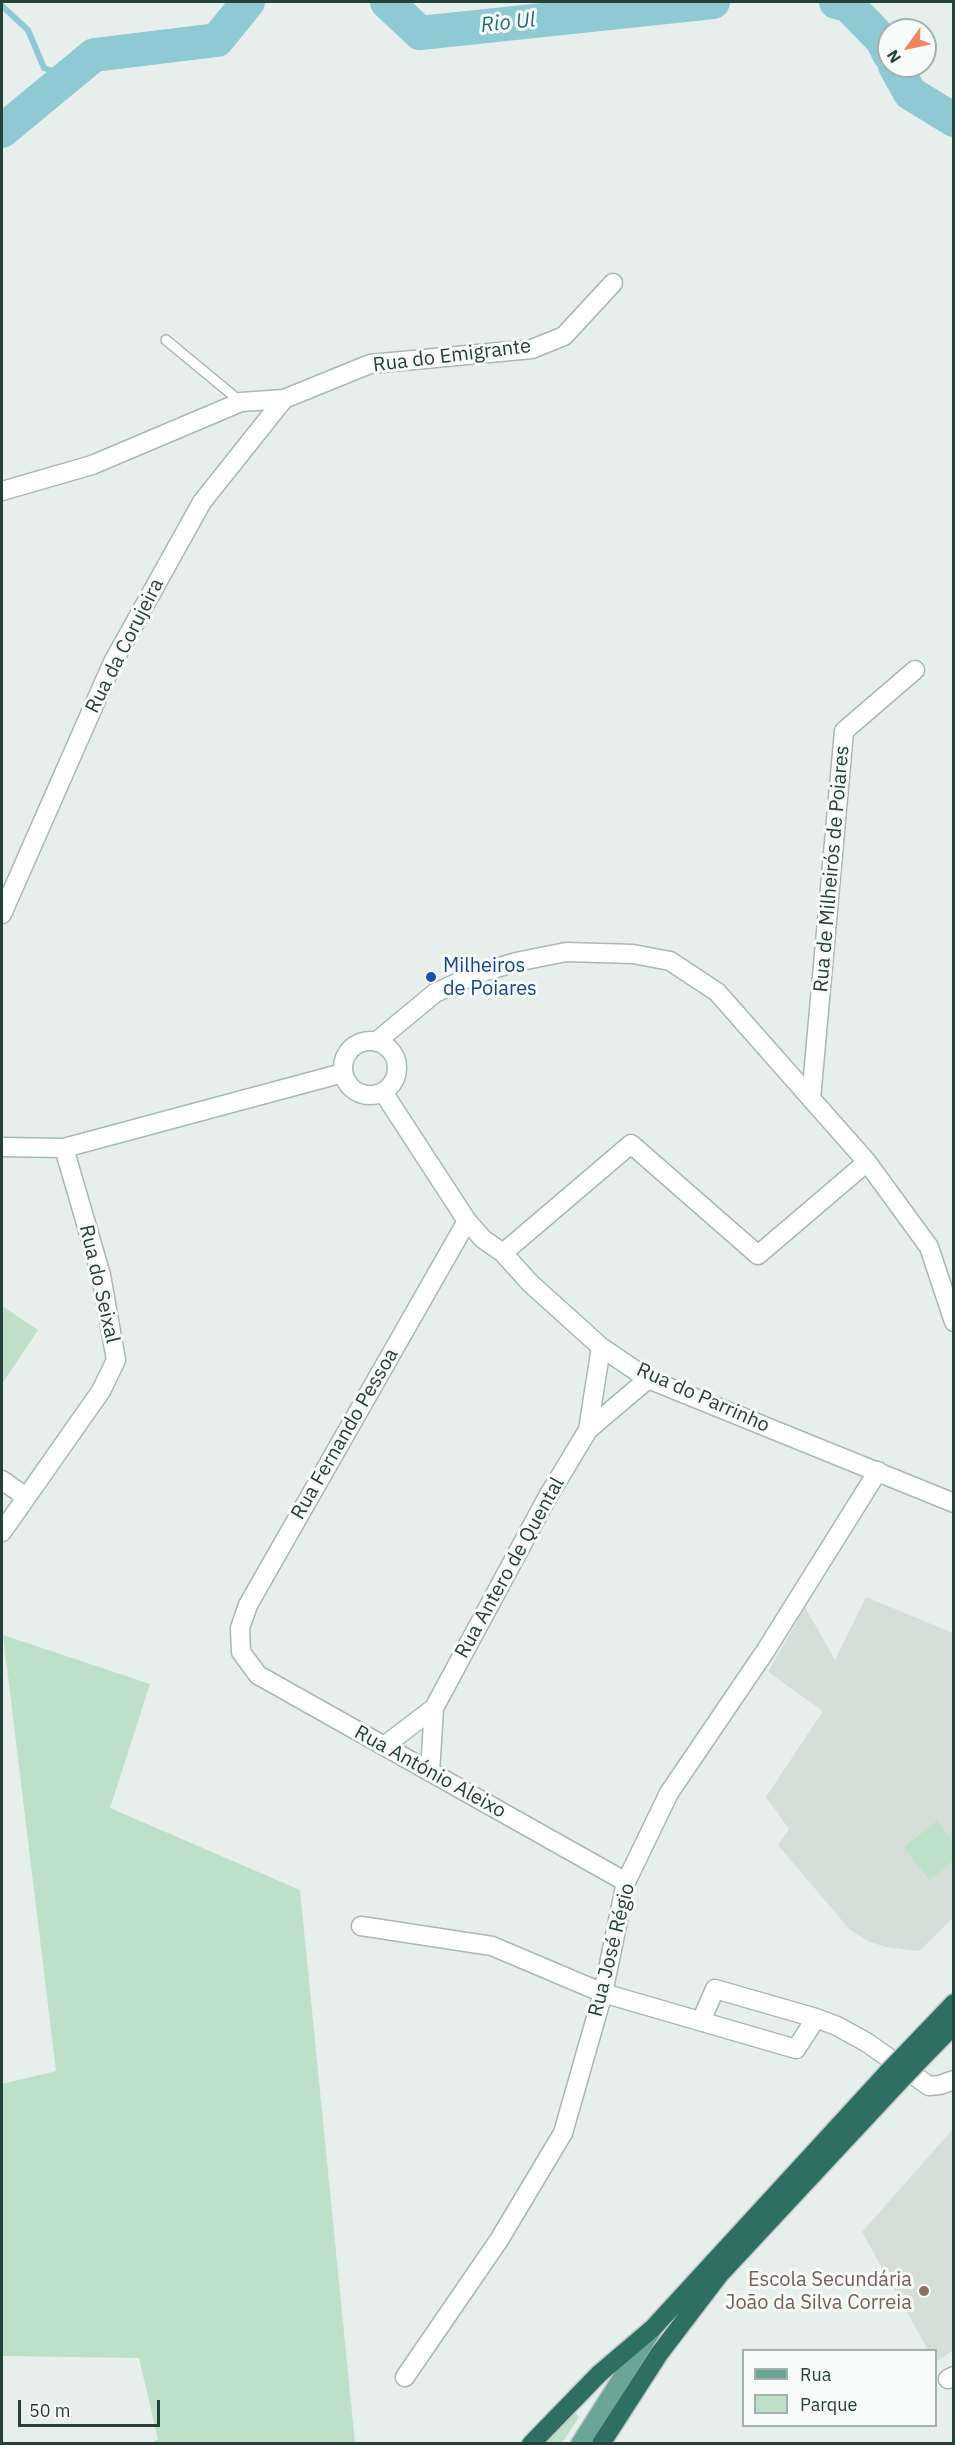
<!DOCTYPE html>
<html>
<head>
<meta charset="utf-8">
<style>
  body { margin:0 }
  #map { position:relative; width:955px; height:2445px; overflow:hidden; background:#e6efeb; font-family:"IBM Plex Sans",sans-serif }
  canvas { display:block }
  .frame { position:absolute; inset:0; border:3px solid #24423a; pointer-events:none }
  .legend { position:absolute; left:742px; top:2349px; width:195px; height:78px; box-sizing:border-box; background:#f7fbf9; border:2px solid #a3b1ad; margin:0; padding:8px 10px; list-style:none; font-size:18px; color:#24423a }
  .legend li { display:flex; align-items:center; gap:12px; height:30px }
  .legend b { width:30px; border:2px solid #a3b1ad }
  .north { position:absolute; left:877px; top:18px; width:60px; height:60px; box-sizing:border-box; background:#f7fbf9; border:2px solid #a3b1ad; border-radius:50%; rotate:237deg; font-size:16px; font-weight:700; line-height:24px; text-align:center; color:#24423a }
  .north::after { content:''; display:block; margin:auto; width:21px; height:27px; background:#f4845f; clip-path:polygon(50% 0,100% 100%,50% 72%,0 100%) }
  .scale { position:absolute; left:18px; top:2400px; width:142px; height:27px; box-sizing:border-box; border:3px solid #24423a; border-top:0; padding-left:8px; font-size:18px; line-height:21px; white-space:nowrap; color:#24423a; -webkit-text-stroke:4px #f7fbf9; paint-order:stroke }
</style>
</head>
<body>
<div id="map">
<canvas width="955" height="2445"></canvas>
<div class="frame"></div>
<ul class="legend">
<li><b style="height:8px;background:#6aa596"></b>Rua</li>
<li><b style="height:16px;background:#bfe0c8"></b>Parque</li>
</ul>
<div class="north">N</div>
<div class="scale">50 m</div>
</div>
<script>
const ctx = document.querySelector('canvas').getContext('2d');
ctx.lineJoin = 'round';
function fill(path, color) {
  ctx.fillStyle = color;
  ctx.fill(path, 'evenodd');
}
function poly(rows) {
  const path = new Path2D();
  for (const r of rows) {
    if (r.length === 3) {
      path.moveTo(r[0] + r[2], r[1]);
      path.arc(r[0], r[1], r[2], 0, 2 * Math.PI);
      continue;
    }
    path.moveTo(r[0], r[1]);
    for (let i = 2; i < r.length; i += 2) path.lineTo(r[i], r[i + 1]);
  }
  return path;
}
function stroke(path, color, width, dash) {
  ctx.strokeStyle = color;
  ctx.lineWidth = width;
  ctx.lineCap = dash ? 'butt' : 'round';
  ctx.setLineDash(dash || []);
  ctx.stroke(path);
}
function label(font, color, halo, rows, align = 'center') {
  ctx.font = font + ' "IBM Plex Sans",sans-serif';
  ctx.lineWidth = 6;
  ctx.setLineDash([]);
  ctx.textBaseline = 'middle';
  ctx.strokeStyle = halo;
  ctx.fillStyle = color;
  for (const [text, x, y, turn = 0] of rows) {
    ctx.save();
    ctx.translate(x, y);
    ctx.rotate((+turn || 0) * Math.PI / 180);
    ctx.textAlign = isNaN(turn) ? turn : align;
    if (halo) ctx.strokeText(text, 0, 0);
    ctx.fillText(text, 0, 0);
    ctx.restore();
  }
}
fill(poly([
  [866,1597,953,1633,953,1918,919,1951,886,1947,870,1942,850,1930,778,1845,789,1829,766,1797,823,1711,768,1672,805,1607,835,1660],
  [953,2129,953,2350,936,2362,936,2350,928,2350,862,2232]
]), '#d4dfda');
fill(poly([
  [2,1306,38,1330,2,1384],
  [3,1635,150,1684,110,1808,300,1890,355,2443,152,2443,158,2439,139,2358,2,2356,2,2084,56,2071],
  [937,1821,953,1842,953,1861,929,1880,904,1847],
  [573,2411,579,2417,562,2443,541,2444]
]), '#bfe0c8');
stroke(poly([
  [2,6,28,30,44,68,68,76]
]), '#8ec9d4', 6);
stroke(poly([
  [387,2,420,33,713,2],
  [836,2,848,5,882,40,889,54],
  [895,66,910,93,954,120],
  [2,131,94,55,217,40,248,2]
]), '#8ec9d4', 34);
const lane = poly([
  [166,340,241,402]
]);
const street = poly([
  [2,491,92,465,241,402,284,399,370,364,532,349,564,336,613,283],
  [2,914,113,662,202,502,284,399],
  [377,1041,435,993,474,975,516,962,566,952,633,954,670,961,717,992,867,1162,929,1247,954,1322],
  [811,1099,844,731,915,670],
  [467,1221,248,1605,240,1628,241,1652,258,1675,626,1882],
  [503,1253,631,1144,758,1255,867,1162],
  [588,1430,601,1347],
  [2,1480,26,1497],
  [2,1532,101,1391,116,1360,101,1275,64,1148],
  [384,1746,434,1708],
  [430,1772,434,1708,547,1498,588,1430,648,1379],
  [361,1926,492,1946,603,1993,796,2049,816,2018,715,1989,701,2021],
  [816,2018,837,2026,866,2042,929,2086,940,2085,954,2080],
  [405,2377,499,2240,563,2133,603,1993,626,1882,669,1793,766,1650,878,1471],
  [948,2379,954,2376]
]);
const secondary = poly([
  [370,1068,27],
  [383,1092,467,1221,483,1239,503,1253,530,1283,601,1347,648,1379,954,1503],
  [2,1147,64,1148,343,1073]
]);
const primary = poly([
  [580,2444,651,2332]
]);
const highway = poly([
  [909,2050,954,2003],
  [920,2060,954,2025],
  [531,2444,599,2374,653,2328,887,2073],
  [601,2444,659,2354,720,2274,898,2083]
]);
stroke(lane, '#a8b8b2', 12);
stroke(street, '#a8b8b2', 21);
stroke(secondary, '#a4bbb3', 21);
stroke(primary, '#c2cac8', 21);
stroke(highway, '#c2cac8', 21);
stroke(lane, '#fff', 9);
stroke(street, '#fff', 18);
stroke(secondary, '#fff', 18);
stroke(primary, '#6aa596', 18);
stroke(highway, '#2f6f62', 18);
const highwayBridge = poly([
  [887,2073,909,2050],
  [898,2083,920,2060]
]);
stroke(highwayBridge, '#c2cac8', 21, []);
stroke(highwayBridge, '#2f6f62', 18);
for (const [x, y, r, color] of [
  [431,977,6,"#1a4fb4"],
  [924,2291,6,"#8d6e63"]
]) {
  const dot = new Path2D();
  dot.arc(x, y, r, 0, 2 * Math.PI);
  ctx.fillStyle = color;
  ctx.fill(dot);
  stroke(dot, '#f7fbf9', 2);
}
label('20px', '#24423a', '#f7fbf9', [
  ["Rua do Emigrante",452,356,-7],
  ["Rua da Corujeira",125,646,-63],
  ["Rua de Milheirós de Poiares",832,869,-85],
  ["Rua do Seixal",99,1284,77],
  ["Rua do Parrinho",703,1398,24],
  ["Rua Fernando Pessoa",345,1434,-60],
  ["Rua Antero de Quental",510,1568,-61],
  ["Rua António Aleixo",430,1772,29],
  ["Rua José Régio",612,1950,-76]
]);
label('20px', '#164399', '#f7fbf9', [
  ["Milheiros",443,966],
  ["de Poiares",443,989]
], 'left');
label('20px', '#785e54', '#f7fbf9', [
  ["Escola Secundária",912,2280],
  ["João da Silva Correia",912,2303]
], 'right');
label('italic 21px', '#1c6f80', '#f7fbf9', [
  ["Rio Ul",508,23,-6]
]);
</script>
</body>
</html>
